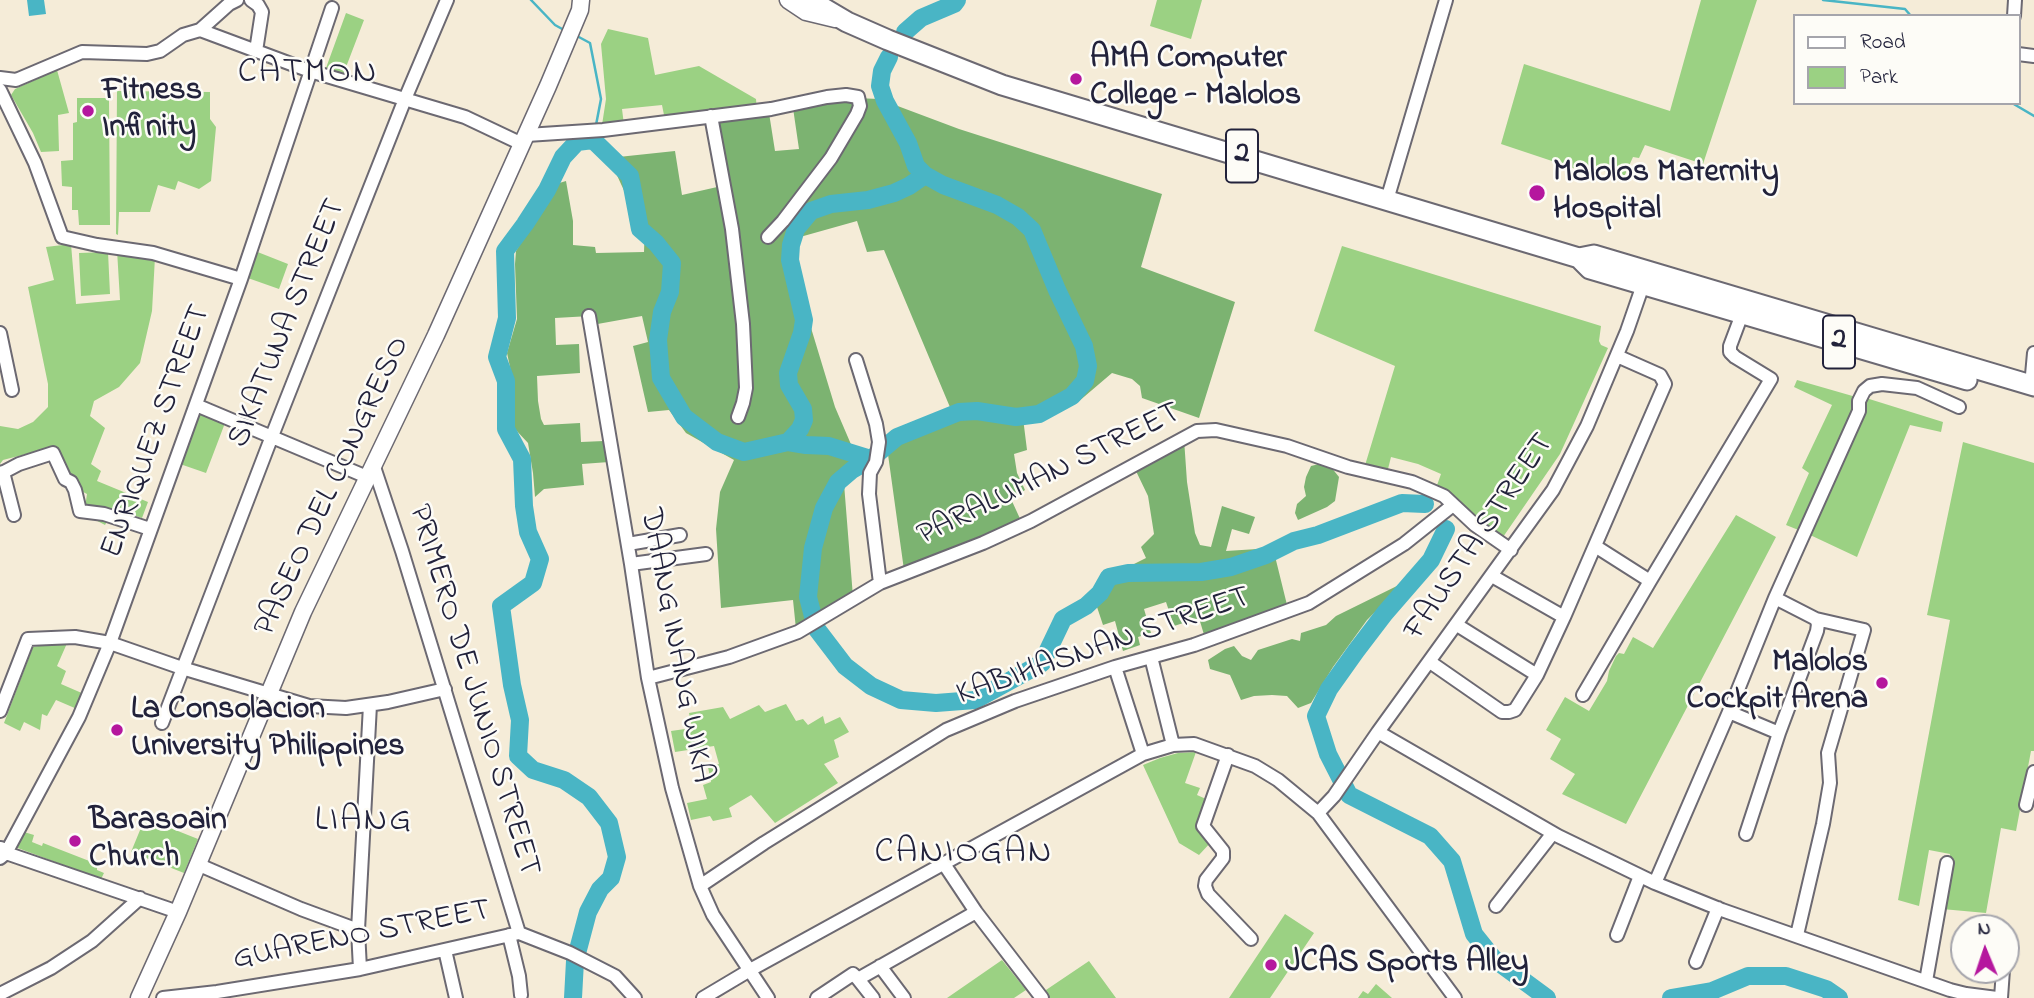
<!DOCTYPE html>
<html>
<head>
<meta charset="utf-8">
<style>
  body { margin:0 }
  #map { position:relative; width:2034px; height:998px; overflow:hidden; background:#f5ecd8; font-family:"Indie Flower",sans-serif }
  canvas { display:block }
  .legend { position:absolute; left:1793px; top:14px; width:228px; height:91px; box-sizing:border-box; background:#fdfcf7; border:2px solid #a5a5ac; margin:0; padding:9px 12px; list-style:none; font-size:21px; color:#22223b }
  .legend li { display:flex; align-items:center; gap:14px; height:35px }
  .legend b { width:35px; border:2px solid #a5a5ac }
  .north { position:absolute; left:1950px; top:914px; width:70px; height:70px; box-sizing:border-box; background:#fdfcf7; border:2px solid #a5a5ac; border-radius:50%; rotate:358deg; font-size:19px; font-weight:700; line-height:28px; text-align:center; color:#22223b }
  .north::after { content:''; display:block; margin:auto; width:24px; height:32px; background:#b5179e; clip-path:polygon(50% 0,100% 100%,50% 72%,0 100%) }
</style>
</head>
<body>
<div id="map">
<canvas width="2034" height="998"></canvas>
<ul class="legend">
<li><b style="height:9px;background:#fff"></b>Road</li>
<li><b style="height:19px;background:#9bd183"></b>Park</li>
</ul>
<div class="north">N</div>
</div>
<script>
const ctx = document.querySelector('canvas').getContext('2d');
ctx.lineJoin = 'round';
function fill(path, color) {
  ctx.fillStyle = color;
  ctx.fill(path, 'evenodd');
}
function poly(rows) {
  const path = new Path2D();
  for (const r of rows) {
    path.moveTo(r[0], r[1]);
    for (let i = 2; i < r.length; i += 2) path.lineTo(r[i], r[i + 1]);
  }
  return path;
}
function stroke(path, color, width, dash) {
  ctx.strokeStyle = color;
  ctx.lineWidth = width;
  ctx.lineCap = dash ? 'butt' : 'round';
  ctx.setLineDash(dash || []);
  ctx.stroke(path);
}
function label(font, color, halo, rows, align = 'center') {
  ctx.font = font + ' "Indie Flower",sans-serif';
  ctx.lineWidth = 5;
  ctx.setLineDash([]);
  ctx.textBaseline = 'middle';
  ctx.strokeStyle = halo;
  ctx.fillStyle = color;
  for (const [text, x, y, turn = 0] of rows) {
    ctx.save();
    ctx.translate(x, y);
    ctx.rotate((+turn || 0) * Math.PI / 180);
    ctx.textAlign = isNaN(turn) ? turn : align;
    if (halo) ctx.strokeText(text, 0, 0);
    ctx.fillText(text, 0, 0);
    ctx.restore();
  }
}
fill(poly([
  [1157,0,1202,0,1191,39,1150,26],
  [1701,0,1757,0,1703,164,1645,145,1639,158,1633,157,1624,177,1587,166,1585,172,1501,144,1524,64,1670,111],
  [346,13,364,20,343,75,326,68],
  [608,29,648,38,655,75,699,66,756,99,757,111,665,120,662,105,622,109,624,125,602,125,606,99,601,44],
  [57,70,69,113,58,115,59,151,41,152,33,133,11,95,15,89],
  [117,91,210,92,210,119,216,127,211,181,199,189,178,181,175,190,158,185,150,212,119,212,118,235,116,234],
  [77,98,109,98,110,225,79,225,78,210,72,210,72,187,62,186,61,161,73,160,73,123,77,122],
  [71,244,76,304,120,300,117,250,155,257,152,311,140,363,119,387,94,401,90,416,105,428,91,464,101,471,97,481,148,502,142,518,114,509,105,525,84,514,87,494,64,482,53,447,3,460,0,464,0,426,18,429,33,422,48,407,48,384,28,287,54,280,46,247],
  [1342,246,1601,326,1599,341,1601,345,1608,348,1560,454,1501,540,1436,488,1441,474,1418,464,1391,457,1386,477,1363,472,1395,366,1314,331],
  [255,251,288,264,279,289,245,277],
  [108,252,110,294,81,296,79,253],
  [1797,380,1856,397,1856,410,1806,533,1786,525,1809,473,1802,468,1832,405,1794,387],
  [1866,398,1943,422,1941,432,1910,425,1857,557,1808,534],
  [198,414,225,423,206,473,180,464],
  [1963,442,2034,463,2034,751,2031,751,2016,831,2001,828,1986,913,1942,909,1950,854,1929,850,1919,906,1898,900,1950,620,1927,615],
  [1736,515,1776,537,1626,824,1562,794,1575,774,1550,759,1561,739,1546,730,1565,697,1589,711,1607,681,1609,671,1616,656,1619,653,1624,654,1633,637,1653,648],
  [68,641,57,666,66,671,61,684,84,694,77,709,56,700,47,716,42,714,40,730,24,722,20,731,4,723,33,647],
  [786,704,796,721,803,719,808,725,823,716,825,724,840,717,849,732,834,740,839,757,824,764,838,783,775,823,751,795,729,808,732,817,713,821,710,816,691,820,687,803,707,799,703,785,711,782,708,767,719,764,714,746,675,752,671,731,692,728,689,713,723,707,730,719,759,705,765,712],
  [1196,752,1185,783,1200,788,1197,795,1215,803,1202,828,1212,841,1199,855,1179,843,1143,765,1160,758,1178,753],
  [145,818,198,839,184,873,131,852],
  [24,832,34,835,32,842,42,846,43,843,97,864,97,870,104,873,101,879,15,847],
  [1285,914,1314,933,1270,998,1229,998],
  [1002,960,1026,990,1014,998,947,998],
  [1089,961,1116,998,1048,998,1043,992],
  [1376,984,1392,998,1358,998,1363,991,1368,994]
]), '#9bd183');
fill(poly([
  [855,98,879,99,959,129,1162,194,1141,267,1235,302,1199,418,1142,398,1140,386,1132,379,1112,373,1078,402,1023,418,1027,450,1014,454,1017,473,1025,490,1011,499,1022,523,904,570,886,440,952,412,884,250,867,252,857,221,800,237,796,250,797,269,808,318,835,407,859,463,843,471,853,597,796,629,793,600,721,608,716,529,720,492,734,460,686,433,669,410,648,412,633,346,648,342,642,316,592,325,590,316,555,318,556,345,579,344,580,373,537,376,538,401,541,419,544,425,580,423,581,442,604,441,609,462,582,464,584,485,544,489,535,497,533,473,528,443,514,428,513,381,507,353,517,319,515,264,516,251,556,184,566,181,573,221,573,245,595,247,596,253,644,252,645,222,630,222,627,197,609,158,675,151,682,195,726,185,715,126,719,119,769,113,775,151,799,149,793,108],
  [1184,439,1187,482,1195,533,1200,545,1211,547,1222,506,1255,517,1249,534,1232,529,1226,551,1273,548,1288,609,1205,638,1199,618,1174,626,1166,602,1144,609,1151,633,1138,637,1140,645,1123,651,1115,621,1103,625,1095,601,1110,579,1124,569,1146,558,1141,547,1154,534,1148,496,1135,469],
  [1319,464,1331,467,1339,477,1335,501,1327,507,1298,520,1295,513,1297,504,1306,496,1304,487,1306,477,1311,466],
  [1405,582,1367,620,1333,667,1311,703,1298,708,1287,696,1272,695,1254,696,1241,700,1230,675,1210,669,1208,660,1225,649,1234,646,1242,656,1251,660,1258,650,1292,639,1300,641,1301,633,1326,625,1336,616]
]), '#7cb371');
fill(poly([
  [27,0,44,0,46,14,29,16]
]), '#49b5c5');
stroke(poly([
  [531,0,555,25,564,30],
  [1823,0,1905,9,1911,16],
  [577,36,590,43,601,99,596,125],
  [2012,103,2034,116]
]), '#49b5c5', 2.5);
stroke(poly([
  [905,32,921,18,954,4,957,0],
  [788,442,800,429,804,420,803,409,789,385,788,373,802,333,804,320,790,260,791,245,796,229,811,211,831,204,868,200,894,193,909,186,925,175],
  [871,459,897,437,959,412,977,411,1016,417,1039,414,1072,396,1085,381,1088,366,1084,346,1057,290,1032,230,1018,217,997,205,943,185,925,175,916,166,908,143,885,101,880,86,882,71,889,57],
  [1446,529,1431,560,1385,613,1356,651,1329,689,1316,716,1328,754,1349,795,1430,836,1452,861,1474,934,1494,959,1547,998],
  [573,998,575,961,588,912,600,889,611,878,617,857,609,823,589,797,564,780,533,770,518,756,520,720,512,685,501,606,533,583,540,559,528,532,524,506,522,459,506,429,506,381,497,357,507,318,505,251,525,224,547,190,563,157,577,142,593,140,630,176,640,229,656,243,672,263,670,292,662,312,658,340,661,378,684,417,717,442,744,452,788,442,806,445,829,446,871,459,852,470,838,482,824,508,813,548,808,597,816,628,845,666,871,686,901,700,936,703,975,700,1042,663,1063,619,1086,606,1100,593,1109,577,1128,573,1201,572,1231,567,1266,555,1294,541,1318,535,1402,503,1425,504],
  [1671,998,1712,991,1748,976,1786,976,1826,989,1839,998]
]), '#49b5c5', 18);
const minor = poly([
  [251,0,258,5,262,12,256,51],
  [2014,16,2015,0],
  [200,30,229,4,237,0],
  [2018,54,2034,56],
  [0,78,16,80,82,52,147,54,160,51,183,35,200,30,310,71,465,117,522,144],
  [0,90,35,163,62,237,97,245,153,253,241,279],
  [711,116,732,229,743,324,746,388,743,403,738,417],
  [527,135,603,130,771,109,827,97,846,95,858,97,860,106,857,114,831,158,783,221,768,237],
  [1387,200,1446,0],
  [589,316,631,564,648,678,672,788,700,886,713,915,768,998],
  [0,333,12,390],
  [856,360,876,424,879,442,876,462,870,473,869,494,880,583],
  [2031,386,2034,353],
  [196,405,367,477],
  [373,464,402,551,519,933],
  [3,472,14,515],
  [0,474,19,464,53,453,65,479,71,482,75,490,80,511,104,514,150,529],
  [628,544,680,535],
  [1595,546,1650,581],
  [631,564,706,554],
  [1492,576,1564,617],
  [1457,625,1537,675],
  [1151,657,1173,745],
  [1430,662,1502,712,1509,712,1515,710,1537,675,1564,617,1665,384,1660,375,1617,356],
  [1115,667,1143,754],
  [648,678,729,657,798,632,880,583,983,543,1031,521,1197,431,1216,430,1287,446,1348,467,1412,482,1444,496,1475,525,1511,550],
  [1583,695,1650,581,1771,379,1735,357,1730,352,1730,346,1742,314],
  [0,711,28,639,75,637,110,643,182,668,309,706,346,708,388,702,445,689],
  [1729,712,1779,733],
  [162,723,272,436,405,99,447,0],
  [1378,732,1558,836,1655,883,1722,910,1950,990,1966,994,1997,998],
  [1228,755,1203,826,1223,851,1223,858,1206,880,1205,886,1208,894,1251,939],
  [2026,805,2034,772],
  [1318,813,1334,796,1378,732,1553,490,1587,426,1627,331,1645,279],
  [1746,834,1779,733,1817,631,1818,624,1816,619,1775,598],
  [1,848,6,853,178,912],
  [0,858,6,853,79,717,110,643,241,279,332,8],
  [197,864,301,909,358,930],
  [944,864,976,912,1042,998],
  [1655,883,1729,712,1775,598,1859,411,1859,401,1864,391,1870,386,1882,384,1917,388,1959,407],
  [700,886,764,843,946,730,1015,701,1115,667,1194,645,1309,603,1404,544,1453,505],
  [1496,906,1553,833],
  [509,935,519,976,521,995],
  [1617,935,1640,876],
  [1797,935,1823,824,1830,783,1828,753,1864,630,1816,619],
  [445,950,456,998],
  [1696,962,1718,908],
  [880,966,904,998],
  [360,969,358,930,370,705],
  [1926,981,1947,863],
  [0,994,51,968,92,941,140,898],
  [163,998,217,992,360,969,519,933,570,953,615,976,635,998],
  [703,998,750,970,1143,754,1173,745,1194,744,1255,766,1278,780,1318,813,1455,998],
  [817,998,853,974,858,979],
  [873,998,858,979,976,912],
  [2001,998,2003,970]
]);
const major = poly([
  [788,0,806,12,835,19],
  [139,998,178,912,303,612,436,335,548,86,580,10,581,0]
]);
const highway = poly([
  [810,0,847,22,888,40,1002,85,1579,258,1594,255,2034,386],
  [1579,258,1590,269,1967,380]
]);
stroke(minor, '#6c6972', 16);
stroke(major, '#6c6972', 19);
stroke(highway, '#6c6972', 23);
stroke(minor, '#fff', 12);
stroke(major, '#fff', 16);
stroke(highway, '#fff', 19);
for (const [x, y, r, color] of [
  [1076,79,7,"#b5179e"],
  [88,111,7,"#b5179e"],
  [1537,193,9,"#b5179e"],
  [1882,683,7,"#b5179e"],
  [117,730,7,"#b5179e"],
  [75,841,7,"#b5179e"],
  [1271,965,7,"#b5179e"]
]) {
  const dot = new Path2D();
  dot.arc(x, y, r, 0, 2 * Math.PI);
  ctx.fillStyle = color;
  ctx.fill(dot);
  stroke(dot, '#fdfcf7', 2.5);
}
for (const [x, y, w] of [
  [1242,156,32],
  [1839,342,32]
]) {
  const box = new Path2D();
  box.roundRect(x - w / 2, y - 26.5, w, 53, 5);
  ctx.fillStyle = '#fdfcf7';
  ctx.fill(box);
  stroke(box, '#22223b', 2);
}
label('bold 30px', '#22223b', null, [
  ["2",1242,156],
  ["2",1839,342]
]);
label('bold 32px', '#22223b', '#fdfcf7', [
  ["AMA Computer",1090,61],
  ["College - Malolos",1090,98],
  ["Fitness",102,93],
  ["Infinity",102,130],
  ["Malolos Maternity",1553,175],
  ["Hospital",1553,212],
  ["Malolos",1868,665,"right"],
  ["Cockpit Arena",1868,702,"right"],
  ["La Consolacion",131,712],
  ["University Philippines",131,749],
  ["Barasoain",89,823],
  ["Church",89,860],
  ["JCAS Sports Alley",1285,965]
], 'left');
label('32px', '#22223b', '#fdfcf7', [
  ["SIKATUNA STREET",289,324,-68],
  ["ENRIQUEZ STREET",158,432,-70],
  ["PARALUMAN STREET",1050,476,-26],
  ["PASEO DEL CONGRESO",334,487,-65],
  ["FAUSTA STREET",1481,538,-56],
  ["DAANG INANG WIKA",674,646,79],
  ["KABIHASNAN STREET",1104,648,-19],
  ["PRIMERO DE JUNIO STREET",472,691,73],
  ["GUARENO STREET",362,937,-11]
]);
ctx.letterSpacing = '2px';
label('35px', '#22223b', '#fdfcf7', [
  ["CATMON",308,75],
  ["LIANG",364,823],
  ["CANIOGAN",964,855]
]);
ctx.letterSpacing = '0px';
</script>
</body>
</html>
